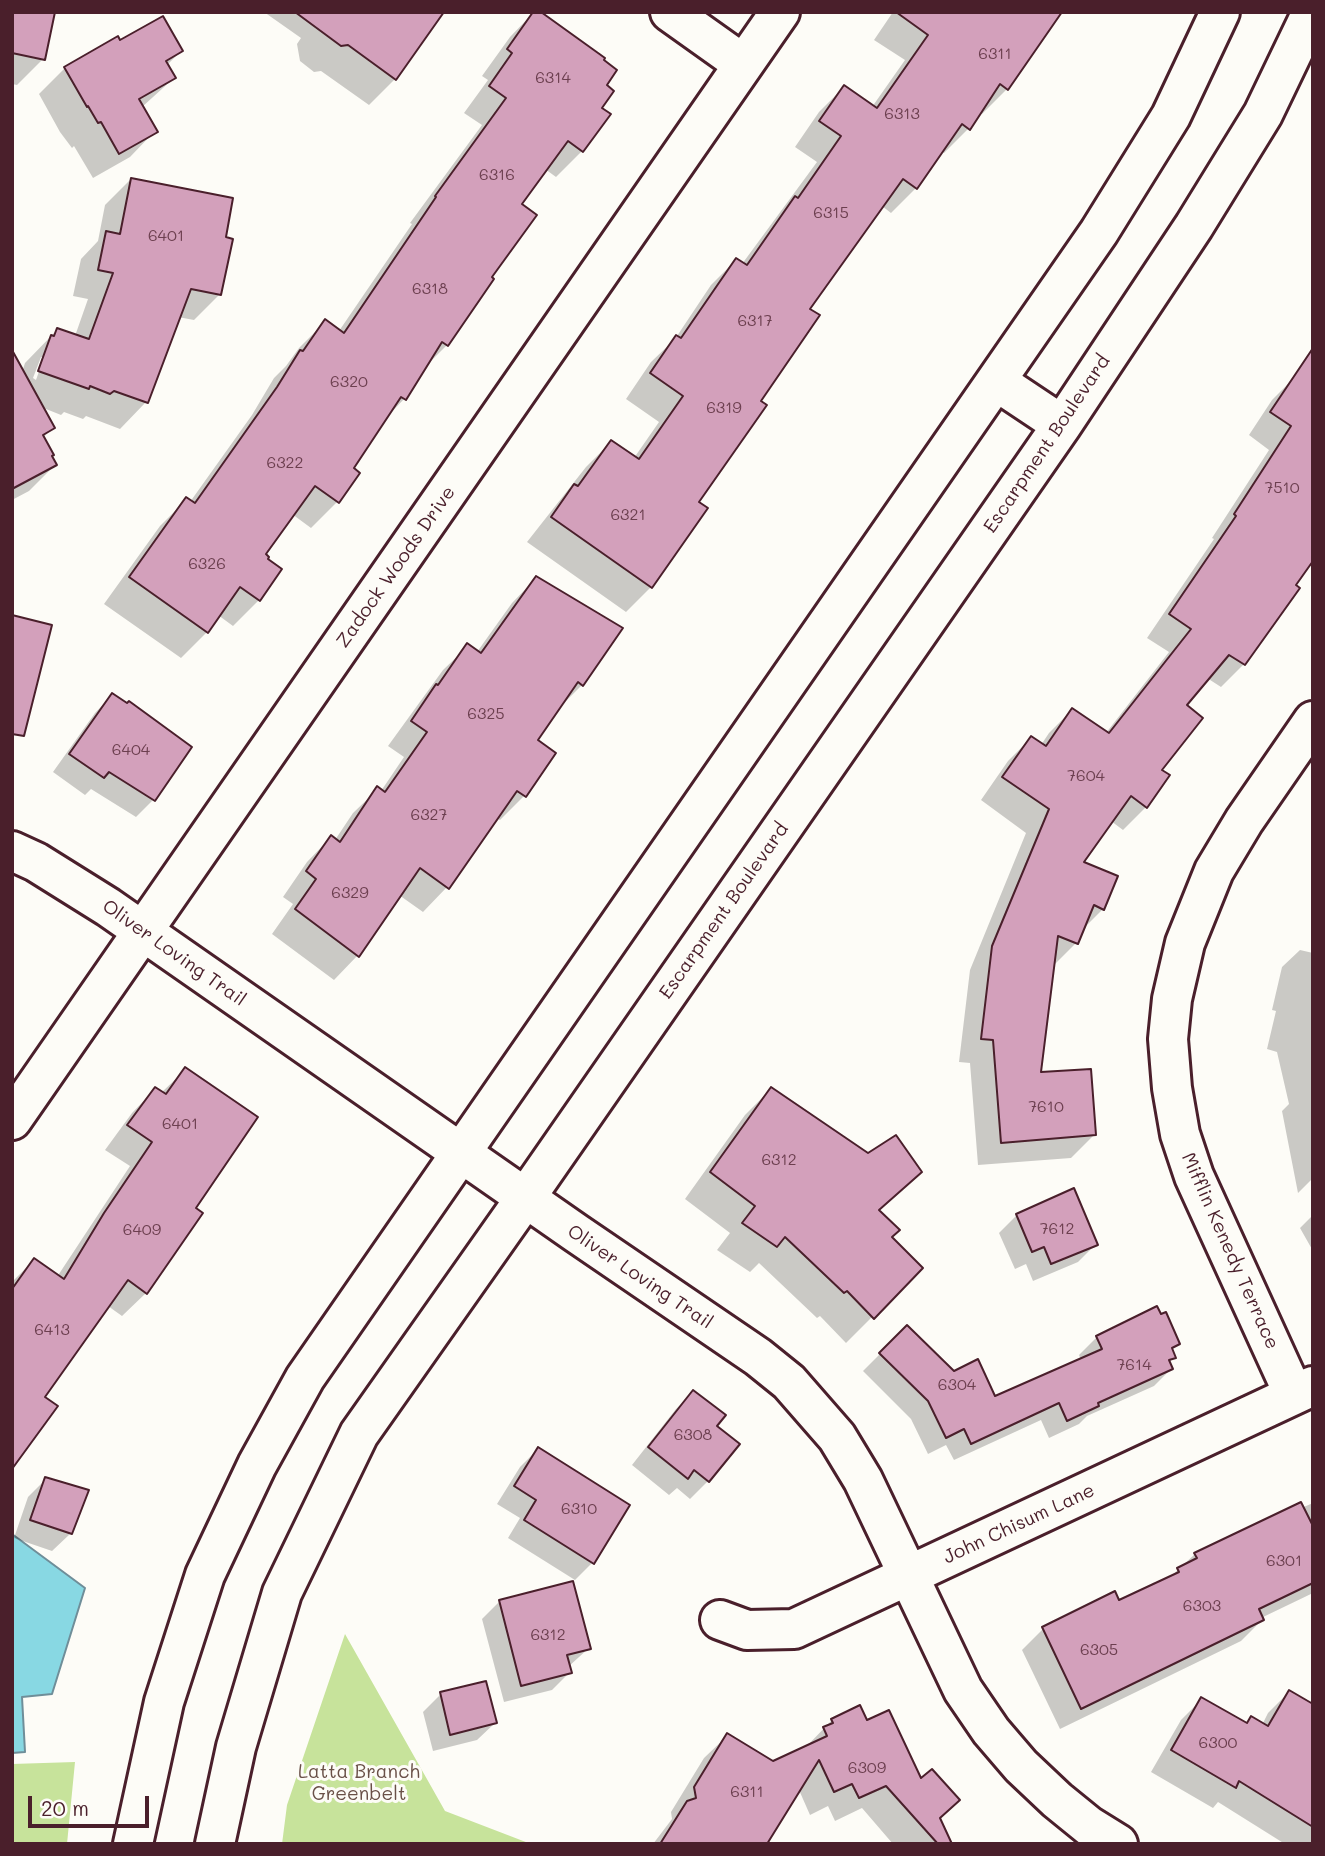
<!DOCTYPE html>
<html>
<head>
<meta charset="utf-8">
<style>
  body { margin:0 }
  #map { position:relative; width:1325px; height:1856px; overflow:hidden; background:#fdfcf7; font-family:Mali,sans-serif }
  canvas { display:block }
  .frame { position:absolute; inset:0; border:14px solid #4a1f2b; pointer-events:none }
  .scale { position:absolute; left:28px; top:1796px; width:121px; height:32px; box-sizing:border-box; border:4px solid #4a1f2b; border-top:0; padding-left:9px; font-size:21px; line-height:24px; white-space:nowrap; color:#4a1f2b; -webkit-text-stroke:5px #fdfcf7; paint-order:stroke }
</style>
</head>
<body>
<div id="map">
<canvas width="1325" height="1856"></canvas>
<div class="frame"></div>
<div class="scale">20 m</div>
</div>
<script>
const ctx = document.querySelector('canvas').getContext('2d');
ctx.lineJoin = 'round';
function fill(path, color) {
  ctx.fillStyle = color;
  ctx.fill(path, 'evenodd');
}
function poly(rows) {
  const path = new Path2D();
  for (const r of rows) {
    path.moveTo(r[0], r[1]);
    for (let i = 2; i < r.length; i += 2) path.lineTo(r[i], r[i + 1]);
  }
  return path;
}
function stroke(path, color, width, dash) {
  ctx.strokeStyle = color;
  ctx.lineWidth = width;
  ctx.lineCap = dash ? 'butt' : 'round';
  ctx.setLineDash(dash || []);
  ctx.stroke(path);
}
function label(font, color, halo, rows, align = 'center') {
  ctx.font = font + ' Mali,sans-serif';
  ctx.lineWidth = 6;
  ctx.setLineDash([]);
  ctx.textBaseline = 'middle';
  ctx.strokeStyle = halo;
  ctx.fillStyle = color;
  for (const [text, x, y, turn = 0] of rows) {
    ctx.save();
    ctx.translate(x, y);
    ctx.rotate((+turn || 0) * Math.PI / 180);
    ctx.textAlign = isNaN(turn) ? turn : align;
    if (halo) ctx.strokeText(text, 0, 0);
    ctx.fillText(text, 0, 0);
    ctx.restore();
  }
}
fill(poly([
  [345,1634,445,1811,531,1844,282,1844,287,1805],
  [75,1762,67,1844,12,1844,12,1764]
]), '#c7e39b');
const water = poly([
  [12,1534,85,1588,52,1694,22,1697,25,1752,12,1753,12,1534]
]);
fill(water, '#88d8e3');
stroke(water, '#6f8e99', 2);
fill(poly([
  [12,12,43,59,17,85,12,84],
  [264,12,442,12,395,79,369,105,321,71,314,72,300,61,297,44,301,38],
  [534,12,605,86,600,108,582,151,556,177,545,169,519,205,489,278,447,345,424,368,404,399,386,418,352,469,337,502,311,528,292,514,263,554,259,600,233,626,218,615,207,632,181,658,104,604,160,526,186,500,190,502,252,415,274,378,286,366,299,348,325,322,339,331,412,224,410,223,482,125,464,113,488,80,482,76,510,37],
  [893,12,1049,12,1007,89,982,114,980,112,969,128,944,153,941,151,916,188,891,213,882,206,808,309,758,401,696,502,651,587,626,612,527,542,586,467,611,442,634,458,659,422,626,399,651,362,675,339,711,285,736,260,742,264,817,162,795,147,819,112,844,87,872,107,905,60,874,40],
  [117,38,120,42,181,51,167,65,174,78,142,107,155,131,130,157,93,178,74,146,72,148,60,132,39,94,65,68],
  [131,179,224,239,220,294,194,320,178,317,146,402,120,429,86,416,83,419,64,412,61,415,41,407,52,428,43,438,55,465,29,491,12,500,12,386,18,384,25,363,57,330,75,336,88,299,73,296,81,259,98,241,105,205],
  [41,357,44,357,36,380,33,378],
  [1307,373,1244,664,1221,687,1207,678,1185,705,1146,807,1123,830,1111,821,1082,863,1103,909,1082,930,1076,943,1053,966,1039,1074,1094,1135,1071,1158,978,1165,970,1063,959,1062,970,970,1026,833,981,800,1008,761,1031,738,1041,745,1049,733,1072,710,1106,733,1169,652,1147,638,1214,539,1212,538,1269,450,1249,435,1272,400,1295,377],
  [536,578,582,685,557,710,536,741,524,796,500,820,496,818,447,887,423,912,399,895,358,955,334,980,272,934,293,904,283,897,307,862,331,837,335,840,353,813,378,789,381,791,404,757,388,746,443,670,468,646,477,652,512,603],
  [112,695,153,800,136,817,91,789,85,795,53,772,95,713],
  [1300,950,1313,953,1313,1178,1298,1193,1282,1111,1289,1104,1277,1052,1267,1049,1276,1011,1272,1010,1282,967],
  [185,1070,194,1209,146,1293,122,1316,108,1306,42,1397,12,1466,12,1282,34,1260,57,1277,130,1166,105,1150,132,1113,155,1089,161,1093],
  [771,1089,868,1155,919,1172,878,1212,890,1238,921,1268,846,1343,820,1316,817,1318,759,1263,750,1272,717,1250,730,1233,685,1199,745,1115],
  [1017,1215,1096,1244,1078,1262,1033,1281,1026,1264,1015,1269,999,1233],
  [1313,1215,1313,1251,1300,1228],
  [1157,1309,1178,1343,1171,1350,1174,1357,1168,1363,1171,1369,1154,1386,1087,1416,1079,1424,1049,1438,1041,1420,954,1460,946,1445,928,1454,911,1419,863,1371,907,1327,954,1373,994,1398,1081,1360,1079,1355,1097,1337],
  [693,1392,715,1426,737,1444,708,1481,690,1499,677,1488,669,1495,632,1465,676,1409],
  [538,1449,592,1563,575,1580,508,1538,520,1518,497,1504,520,1467],
  [46,1479,86,1491,70,1534,52,1551,14,1538,28,1497],
  [1313,1503,1313,1593,1261,1618,1262,1620,1241,1641,1060,1729,1022,1650,1043,1629,1119,1602,1168,1579,1195,1554],
  [500,1601,589,1648,568,1667,570,1672,552,1690,504,1702,482,1619],
  [1289,1692,1313,1706,1313,1844,1285,1844,1218,1802,1213,1808,1151,1772,1181,1720,1202,1699,1245,1724,1251,1718,1262,1725,1268,1713],
  [441,1694,495,1723,477,1740,433,1751,423,1712],
  [832,1720,866,1722,938,1819,950,1844,893,1844,862,1808,835,1821,828,1806,810,1815,799,1790,765,1844,653,1844,672,1819,671,1812,704,1758,728,1735,773,1763,805,1748]
]), '#0003');
const building = poly([
  [12,12,55,12,45,60,12,53,12,12],
  [295,12,444,12,396,80,348,45,341,46,295,12],
  [533,12,541,12,605,58,604,60,617,70,607,85,614,91,602,108,611,114,583,152,568,141,522,204,537,215,492,277,494,279,448,346,442,342,406,400,401,397,354,468,360,473,339,503,315,486,266,554,269,557,268,559,282,569,260,601,240,587,208,633,129,577,186,497,195,503,277,387,300,350,303,351,325,319,344,333,436,197,435,196,506,98,489,86,512,53,507,49,533,12],
  [896,12,1062,12,1008,90,1000,84,970,130,962,124,917,189,903,179,810,309,820,315,761,401,767,405,699,502,708,508,652,588,551,517,574,484,578,486,611,440,639,459,683,396,650,373,676,335,681,338,736,258,747,265,795,196,798,198,841,136,819,121,844,85,877,108,928,35,896,12],
  [163,16,183,51,166,61,176,78,139,99,158,132,119,154,101,122,98,123,88,106,87,107,64,67,118,36,120,40,163,16],
  [131,178,233,198,226,237,233,239,221,295,191,289,148,403,114,391,110,394,90,386,89,389,38,371,51,335,54,336,57,328,89,339,113,273,98,270,106,231,120,234,131,178],
  [1313,348,1313,561,1296,585,1300,588,1245,665,1229,655,1187,705,1203,718,1162,770,1170,775,1147,808,1131,796,1084,862,1118,876,1104,910,1094,905,1078,944,1058,936,1041,1072,1091,1069,1096,1135,1001,1143,993,1040,981,1039,992,946,1049,809,1002,777,1031,736,1046,746,1072,708,1109,733,1191,629,1169,614,1236,516,1234,514,1291,426,1270,412,1313,348],
  [12,350,55,428,43,435,54,455,52,456,57,465,12,489,12,350],
  [536,576,623,628,583,686,578,682,538,740,556,753,526,797,517,791,449,889,420,868,359,957,295,909,316,879,306,871,331,835,340,842,377,786,385,792,427,732,411,721,436,684,438,685,467,643,481,653,536,576],
  [12,615,52,625,24,736,12,734,12,615],
  [112,693,127,703,129,701,192,747,155,801,109,772,104,778,69,754,112,693],
  [185,1067,258,1117,196,1208,203,1213,147,1294,128,1280,45,1397,58,1406,12,1469,12,1289,34,1258,64,1279,104,1213,152,1142,127,1125,155,1087,166,1094,185,1067],
  [771,1087,868,1153,896,1135,922,1172,879,1210,900,1230,892,1237,923,1268,874,1319,847,1291,844,1293,785,1237,777,1247,742,1223,755,1206,710,1172,771,1087],
  [1074,1188,1098,1245,1051,1264,1044,1247,1032,1252,1016,1214,1074,1188],
  [1157,1306,1161,1314,1166,1312,1180,1344,1172,1348,1176,1358,1169,1360,1173,1369,1098,1403,1099,1406,1067,1421,1059,1403,971,1444,964,1429,946,1438,928,1401,879,1353,907,1325,954,1371,978,1359,995,1396,1102,1349,1096,1336,1157,1306],
  [693,1390,726,1415,717,1426,740,1444,709,1482,694,1470,688,1479,648,1447,693,1390],
  [538,1447,630,1505,594,1564,524,1520,536,1500,514,1486,538,1447],
  [45,1477,89,1490,72,1534,30,1520,45,1477],
  [1301,1502,1313,1526,1313,1583,1259,1609,1264,1620,1081,1709,1042,1627,1115,1591,1119,1600,1179,1572,1177,1568,1197,1558,1194,1553,1301,1502],
  [573,1581,591,1649,567,1655,572,1673,521,1686,499,1600,573,1581],
  [486,1681,497,1723,450,1735,440,1692,486,1681],
  [1289,1690,1313,1704,1313,1827,1239,1781,1236,1788,1171,1750,1201,1697,1247,1723,1251,1716,1268,1726,1289,1690],
  [860,1705,867,1720,889,1710,921,1778,932,1769,960,1800,940,1818,952,1844,938,1844,886,1786,859,1798,852,1784,834,1792,819,1760,767,1844,660,1844,687,1801,696,1798,694,1787,727,1733,773,1761,827,1736,823,1727,833,1723,831,1719,860,1705]
]);
fill(building, '#d3a0bb');
stroke(building, '#4a1f2b', 2);
const minor = poly([
  [670,12,743,64],
  [12,851,36,862,108,907,576,1233,758,1357,789,1382,837,1437,863,1480,963,1690,991,1731,1021,1766,1057,1800,1089,1826,1118,1844],
  [12,1120,780,12],
  [1294,1395,1194,1176,1180,1134,1172,1088,1168,1039,1172,999,1185,943,1214,871,1244,821,1313,721],
  [720,1620,747,1630,794,1629,1313,1386]
]);
const major = poly([
  [996,381,1062,425],
  [133,1844,164,1702,205,1575,257,1465,305,1378,1099,232,1171,116,1220,12],
  [215,1844,236,1747,282,1593,359,1434,526,1197,1062,425,1194,226,1263,114,1312,12]
]);
stroke(minor, '#4a1f2b', 44);
stroke(major, '#4a1f2b', 44);
stroke(minor, '#fdfcf7', 38);
stroke(major, '#fdfcf7', 38);
label('16px', '#6c3f4f', null, [
  ["6311",995,54],
  ["6314",553,78],
  ["6313",902,114],
  ["6316",497,175],
  ["6315",831,213],
  ["6401",166,236],
  ["6318",430,289],
  ["6317",755,321],
  ["6320",349,382],
  ["6319",724,408],
  ["6322",285,463],
  ["7510",1282,488],
  ["6321",628,515],
  ["6326",207,564],
  ["6325",486,714],
  ["6404",131,750],
  ["7604",1086,776],
  ["6327",429,815],
  ["6329",350,893],
  ["7610",1046,1107],
  ["6401",180,1124],
  ["6312",779,1160],
  ["7612",1057,1229],
  ["6409",142,1230],
  ["6413",52,1330],
  ["7614",1134,1365],
  ["6304",957,1385],
  ["6308",693,1435],
  ["6310",579,1509],
  ["6301",1284,1561],
  ["6303",1202,1606],
  ["6312",548,1635],
  ["6305",1099,1650],
  ["6300",1218,1743],
  ["6309",867,1768],
  ["6311",747,1792]
]);
label('19px', '#4a1f2b', '#fdfcf7', [
  ["Escarpment Boulevard",1047,444,-56],
  ["Zadock Woods Drive",396,567,-55],
  ["Escarpment Boulevard",724,911,-55],
  ["Oliver Loving Trail",174,953,35],
  ["Mifflin Kenedy Terrace",1230,1251,66],
  ["Oliver Loving Trail",640,1277,34],
  ["John Chisum Lane",1019,1524,-25]
]);
label('19px', '#695047', '#fdfcf7', [
  ["Latta Branch",359,1772],
  ["Greenbelt",359,1794]
]);
</script>
</body>
</html>
